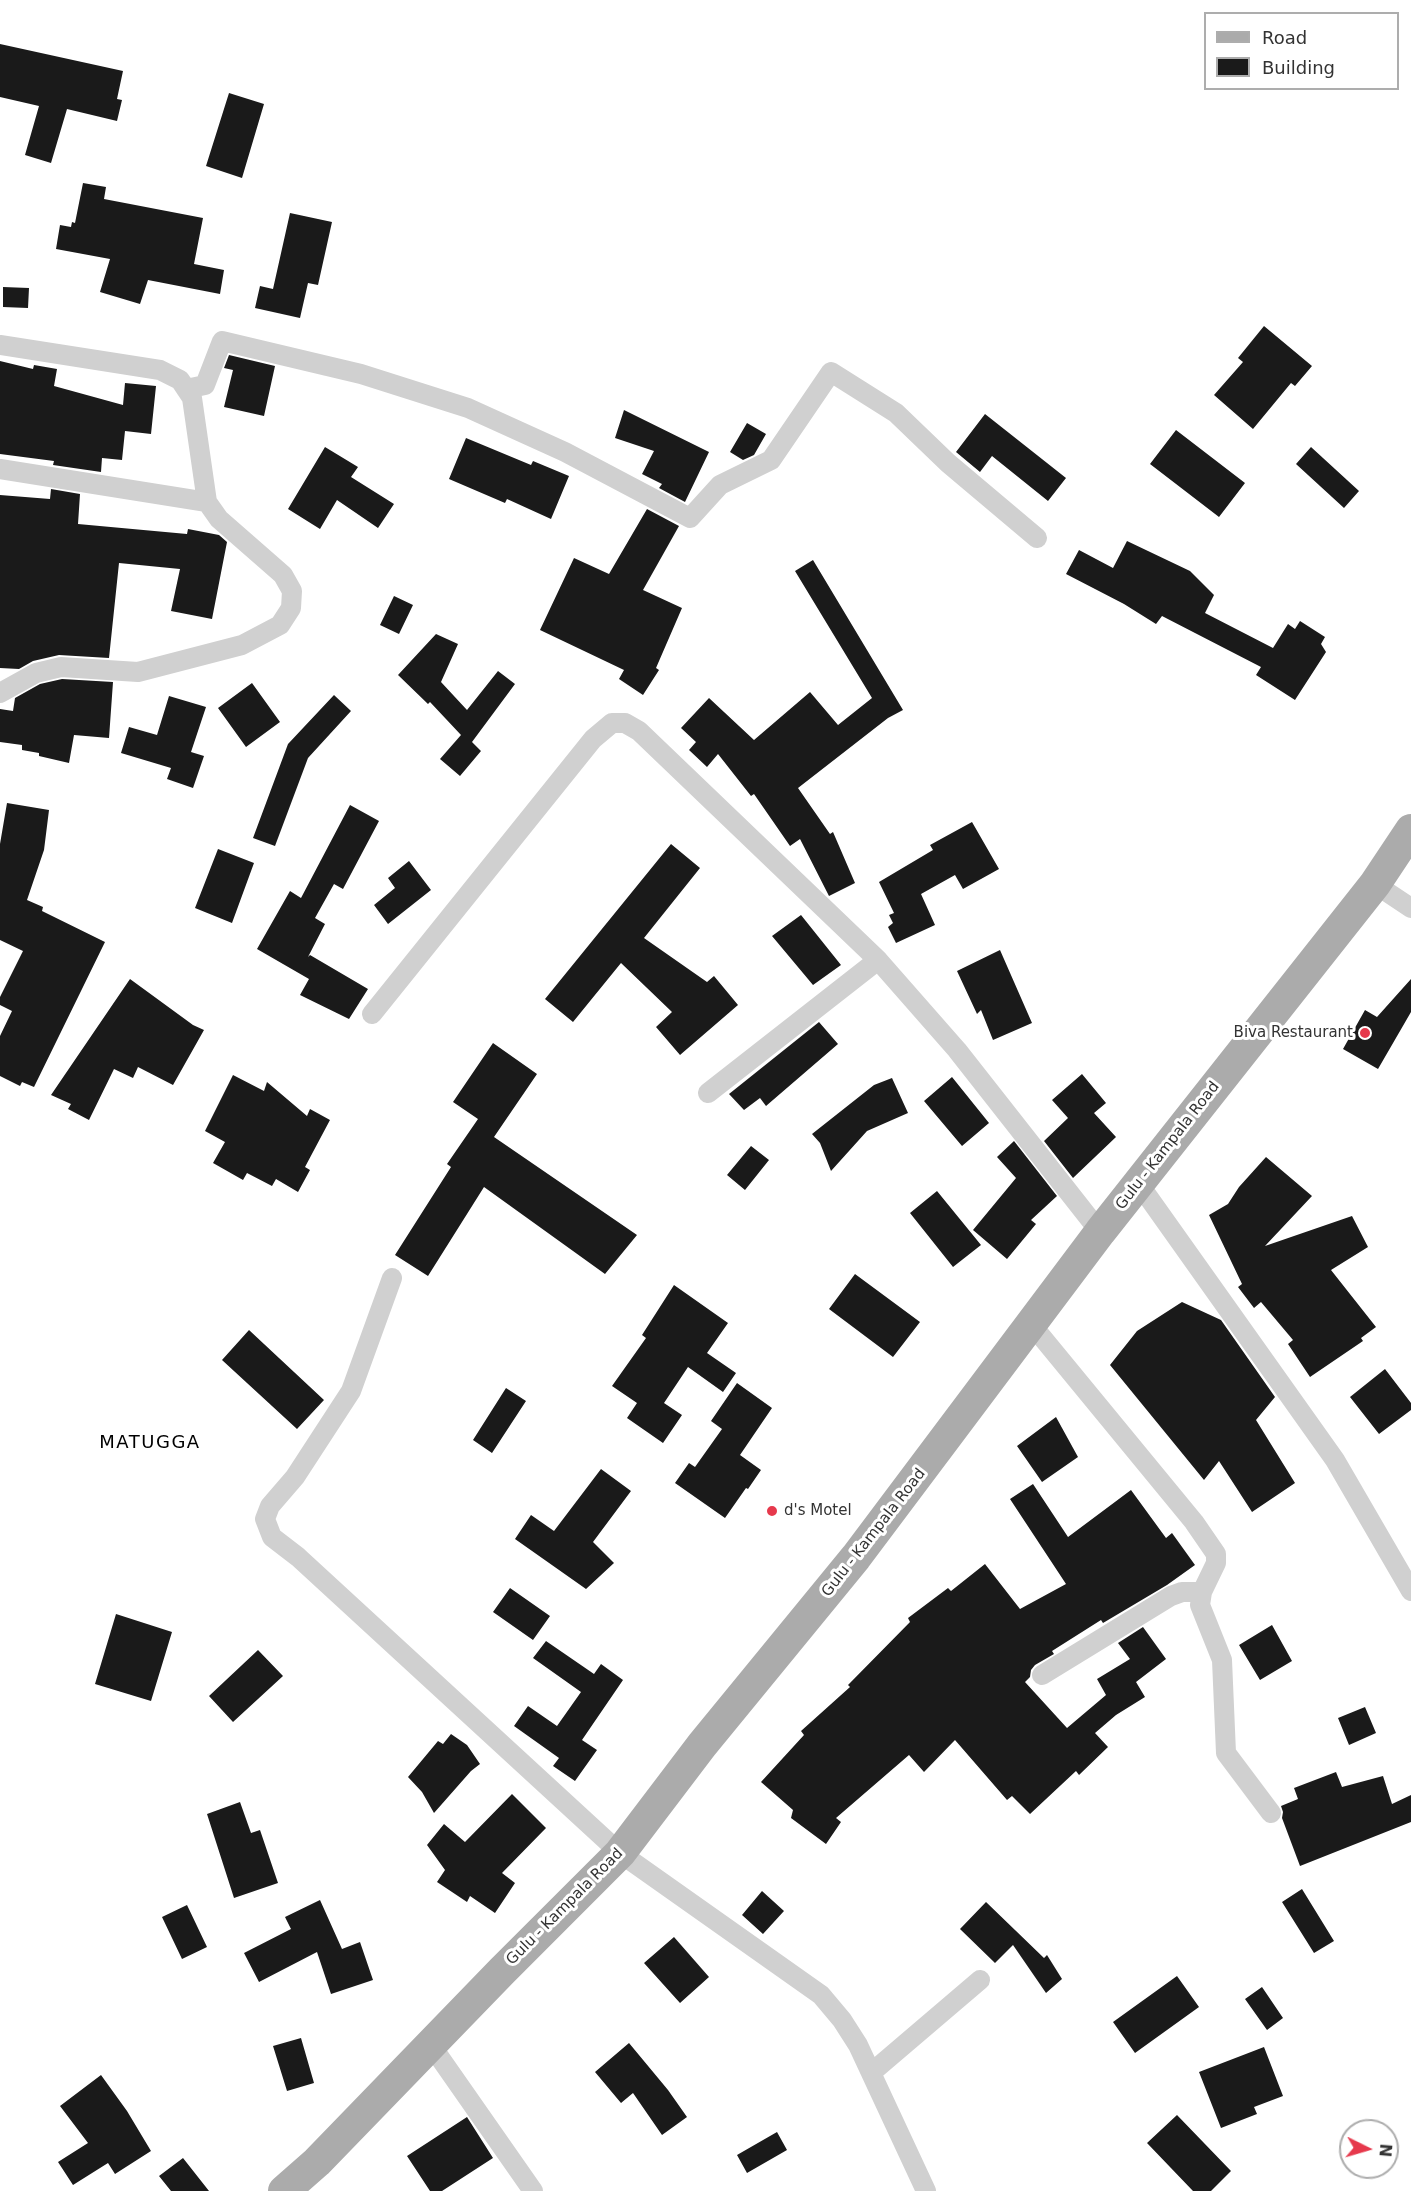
<!DOCTYPE html>
<html>
<head>
<meta charset="utf-8">
<style>
  body { margin:0 }
  #map { position:relative; width:1411px; height:2191px; overflow:hidden; background:#fff; font-family:"DejaVu Sans",sans-serif }
  canvas { display:block }
  .legend { position:absolute; left:1204px; top:12px; width:195px; height:78px; box-sizing:border-box; background:#fff; border:2px solid #adadad; margin:0; padding:8px 10px; list-style:none; font-size:18px; color:#333 }
  .legend li { display:flex; align-items:center; gap:12px; height:30px }
  .legend b { width:30px; border:2px solid #adadad }
  .north { position:absolute; left:1339px; top:2119px; width:60px; height:60px; box-sizing:border-box; background:#fff; border:2px solid #adadad; border-radius:50%; rotate:95deg; font-size:16px; font-weight:700; line-height:24px; text-align:center; color:#333 }
  .north::after { content:''; display:block; margin:auto; width:21px; height:27px; background:#e6394c; clip-path:polygon(50% 0,100% 100%,50% 72%,0 100%) }
</style>
</head>
<body>
<div id="map">
<canvas width="1411" height="2191"></canvas>
<ul class="legend">
<li><b style="height:8px;background:#ababab"></b>Road</li>
<li><b style="height:16px;background:#1a1a1a"></b>Building</li>
</ul>
<div class="north">N</div>
</div>
<script>
const ctx = document.querySelector('canvas').getContext('2d');
ctx.lineJoin = 'round';
function fill(path, color) {
  ctx.fillStyle = color;
  ctx.fill(path, 'evenodd');
}
function poly(rows) {
  const path = new Path2D();
  for (const r of rows) {
    path.moveTo(r[0], r[1]);
    for (let i = 2; i < r.length; i += 2) path.lineTo(r[i], r[i + 1]);
  }
  return path;
}
function stroke(path, color, width, dash) {
  ctx.strokeStyle = color;
  ctx.lineWidth = width;
  ctx.lineCap = dash ? 'butt' : 'round';
  ctx.setLineDash(dash || []);
  ctx.stroke(path);
}
function label(font, color, halo, rows, align = 'center') {
  ctx.font = font + ' "DejaVu Sans",sans-serif';
  ctx.lineWidth = 6;
  ctx.setLineDash([]);
  ctx.textBaseline = 'middle';
  ctx.strokeStyle = halo;
  ctx.fillStyle = color;
  for (const [text, x, y, turn = 0] of rows) {
    ctx.save();
    ctx.translate(x, y);
    ctx.rotate((+turn || 0) * Math.PI / 180);
    ctx.textAlign = isNaN(turn) ? turn : align;
    if (halo) ctx.strokeText(text, 0, 0);
    ctx.fillText(text, 0, 0);
    ctx.restore();
  }
}
fill(poly([
  [0,44,123,71,117,99,122,100,117,121,67,109,51,163,25,155,39,106,0,97],
  [229,93,264,104,242,178,206,166],
  [83,183,106,187,104,199,203,218,194,264,224,270,220,294,148,280,140,304,100,292,110,259,56,249,60,225,71,227,72,222,75,223],
  [290,213,332,222,318,285,308,283,300,318,255,308,260,286,273,289],
  [3,287,29,288,28,308,3,307],
  [1264,326,1312,366,1295,386,1291,383,1253,429,1214,395,1243,362,1238,358],
  [229,355,275,366,264,416,224,407,233,370,224,368],
  [0,361,33,369,34,365,57,369,54,386,123,405,125,383,156,386,151,434,125,431,122,460,102,458,101,472,53,465,54,461,0,454],
  [624,410,709,452,685,502,659,488,662,484,642,474,654,451,615,438],
  [985,414,1066,478,1048,501,992,456,980,472,956,452],
  [747,423,766,434,754,455,743,460,730,452],
  [1176,430,1245,483,1219,517,1150,464],
  [466,438,531,465,533,461,569,476,551,519,507,499,505,503,449,479],
  [325,447,358,467,351,477,394,504,378,528,337,500,320,529,288,509],
  [1311,447,1359,491,1344,508,1296,464],
  [51,489,80,494,78,524,187,534,188,529,219,535,227,542,212,619,171,611,180,569,119,563,109,658,59,655,33,661,19,669,0,668,0,495,50,499],
  [647,509,679,526,643,590,682,608,656,668,659,670,643,695,619,679,624,670,540,630,574,558,609,574],
  [1127,541,1190,571,1214,595,1205,613,1273,648,1288,624,1295,629,1300,621,1325,637,1321,644,1326,652,1295,700,1256,675,1261,667,1162,616,1156,624,1124,604,1066,574,1079,550,1113,568],
  [813,560,903,710,888,718,798,788,830,834,833,832,855,883,829,896,800,839,790,846,754,794,751,796,718,754,707,767,689,750,696,742,681,728,709,698,754,740,810,692,838,725,872,698,795,571],
  [394,596,413,605,399,634,380,625],
  [436,634,458,644,441,682,467,710,498,671,515,684,472,742,481,751,460,776,440,759,461,735,430,702,428,704,398,675],
  [62,679,113,682,109,738,74,735,69,763,39,756,39,753,22,750,22,745,0,742,0,709,13,711,15,698,40,684],
  [252,683,280,722,246,747,218,708],
  [334,695,351,711,308,758,275,846,253,838,288,744],
  [169,696,206,707,191,752,204,756,193,788,167,779,171,768,121,753,129,727,157,735],
  [7,803,49,810,44,850,27,900,43,907,42,911,105,942,34,1087,22,1082,20,1086,0,1076,0,1036,12,1011,0,1005,0,997,23,951,0,940,0,844],
  [350,805,379,821,343,889,334,884,315,918,325,924,308,957,310,955,368,989,349,1019,300,995,309,979,257,949,290,891,301,898],
  [972,822,999,869,963,889,955,875,921,894,935,925,896,943,888,927,893,923,889,915,894,913,879,882,933,850,930,845],
  [671,844,700,868,644,938,707,982,714,976,738,1005,680,1055,656,1027,672,1012,621,963,573,1022,545,999],
  [218,849,254,863,232,923,195,908],
  [409,861,431,890,388,924,374,905,395,888,388,878],
  [801,915,841,965,813,985,772,936],
  [1000,950,1032,1023,993,1040,981,1010,977,1014,957,971],
  [130,979,193,1025,204,1030,173,1085,138,1067,133,1078,114,1069,89,1120,68,1109,71,1104,51,1095],
  [1411,979,1411,1012,1378,1069,1343,1049,1365,1010,1377,1017],
  [819,1022,838,1044,766,1106,760,1098,744,1110,729,1094],
  [493,1043,537,1074,494,1137,637,1235,605,1274,484,1187,428,1276,395,1255,451,1167,447,1164,478,1119,453,1102],
  [1082,1074,1106,1103,1094,1113,1116,1137,1073,1178,1044,1141,1068,1118,1052,1100],
  [233,1075,264,1091,267,1082,307,1116,310,1109,330,1120,305,1167,310,1170,298,1192,276,1179,272,1186,247,1173,243,1180,213,1163,225,1142,205,1131],
  [952,1077,989,1123,962,1146,924,1101],
  [892,1078,908,1113,867,1131,831,1171,820,1143,812,1134,874,1085],
  [1014,1141,1057,1196,1031,1220,1036,1224,1007,1259,973,1230,1016,1178,997,1157],
  [751,1146,769,1160,745,1190,727,1175],
  [1266,1157,1312,1196,1265,1246,1352,1216,1368,1247,1331,1270,1376,1327,1361,1338,1363,1341,1310,1377,1288,1344,1293,1340,1261,1302,1254,1308,1238,1287,1242,1284,1209,1215,1228,1204,1239,1187],
  [937,1191,981,1245,953,1267,910,1213],
  [855,1274,920,1322,893,1357,829,1309],
  [674,1285,728,1323,707,1353,736,1373,723,1392,688,1367,664,1403,682,1415,663,1443,627,1418,637,1403,612,1386,646,1338,642,1335],
  [1182,1302,1221,1320,1275,1397,1256,1420,1295,1483,1252,1512,1219,1461,1204,1480,1110,1365,1137,1331],
  [249,1330,324,1400,297,1429,222,1360],
  [1385,1369,1411,1403,1411,1410,1379,1434,1350,1397],
  [737,1383,772,1408,740,1455,761,1470,748,1489,746,1488,725,1518,675,1483,689,1463,695,1467,722,1429,711,1421],
  [506,1388,526,1401,492,1453,473,1440],
  [1056,1417,1078,1457,1042,1482,1017,1446],
  [601,1469,631,1491,593,1542,614,1563,586,1589,515,1539,531,1515,554,1531],
  [1033,1484,1068,1537,1131,1490,1166,1538,1172,1533,1195,1565,1167,1585,1103,1623,1101,1620,1052,1651,1054,1654,1035,1665,1031,1670,1030,1677,1025,1682,1067,1728,1106,1695,1097,1679,1130,1659,1118,1643,1143,1627,1166,1659,1136,1682,1145,1697,1116,1715,1095,1733,1108,1747,1079,1775,1076,1771,1030,1814,1012,1796,1007,1800,955,1740,924,1772,909,1755,836,1818,841,1822,826,1844,791,1818,793,1810,761,1782,804,1735,801,1731,850,1687,848,1685,910,1622,908,1618,948,1588,951,1591,985,1564,1020,1609,1066,1584,1010,1499],
  [510,1588,550,1616,533,1640,493,1612],
  [116,1614,172,1632,151,1701,95,1684],
  [1272,1625,1292,1661,1260,1680,1239,1645],
  [546,1641,594,1674,601,1664,623,1680,582,1740,597,1750,575,1781,553,1766,559,1758,514,1726,528,1706,557,1726,581,1692,533,1658],
  [258,1650,283,1676,233,1722,209,1696],
  [1365,1707,1376,1733,1349,1745,1338,1718],
  [451,1734,467,1745,480,1764,471,1771,434,1813,422,1792,408,1777,438,1741,443,1744],
  [1336,1772,1342,1787,1383,1776,1392,1804,1411,1795,1411,1822,1300,1866,1282,1818,1283,1812,1281,1806,1298,1799,1294,1788],
  [512,1794,546,1828,502,1873,515,1883,495,1913,470,1896,467,1902,437,1882,445,1870,427,1845,444,1824,465,1842],
  [240,1802,251,1833,260,1830,278,1883,234,1898,207,1814],
  [1302,1889,1334,1941,1314,1953,1282,1902],
  [762,1891,784,1911,763,1934,742,1915],
  [320,1900,342,1949,360,1942,373,1980,331,1994,317,1952,259,1982,244,1953,291,1929,285,1917],
  [986,1902,1044,1958,1047,1955,1062,1979,1046,1993,1013,1945,995,1963,960,1929],
  [187,1905,207,1947,182,1959,162,1917],
  [674,1937,709,1977,680,2003,644,1963],
  [1177,1976,1199,2007,1135,2053,1113,2022],
  [1262,1987,1283,2018,1267,2030,1245,1999],
  [301,2038,314,2083,287,2091,273,2046],
  [629,2043,668,2090,687,2117,662,2135,633,2093,621,2103,595,2072],
  [1264,2047,1283,2096,1254,2107,1257,2114,1221,2128,1199,2072],
  [101,2075,127,2111,151,2151,115,2174,108,2163,73,2185,58,2162,88,2143,60,2106],
  [1177,2115,1231,2171,1211,2191,1193,2191,1147,2143],
  [467,2117,493,2158,442,2191,430,2191,407,2156],
  [777,2132,787,2150,747,2173,737,2155],
  [183,2158,209,2191,171,2191,159,2176]
]), '#1a1a1a');
stroke(poly([
  [0,345,160,370,180,380,192,398,207,502,219,519,283,575,292,591,291,608,280,625,242,645,138,672,61,667,36,673,0,693],
  [186,389,205,385,222,341,361,374,468,408,565,452,690,518,720,485,771,460,831,372,896,413,948,463,1037,538],
  [0,469,207,502],
  [1375,884,1411,908],
  [372,1014,593,739,612,723,625,723,639,731,878,960,957,1050,1100,1232],
  [708,1093,878,960],
  [1139,1184,1335,1460,1411,1591],
  [392,1278,351,1391,295,1477,270,1506,265,1519,272,1537,298,1557,620,1853,821,1995,842,2020,858,2045,926,2191],
  [1032,1325,1194,1522,1216,1554,1216,1563,1202,1592,1200,1605,1222,1660,1226,1753,1271,1813],
  [1042,1675,1171,1596,1182,1592,1202,1592],
  [431,2045,533,2191],
  [871,2073,980,1980]
]), '#d0d0d0', 20);
stroke(poly([
  [284,2191,317,2162,502,1971,620,1853,702,1745,856,1557,1100,1232,1375,884,1411,830]
]), '#ababab', 32);
for (const [x, y, r, color] of [
  [1365,1033,6,"#e6394c"],
  [772,1511,6,"#e6394c"]
]) {
  const dot = new Path2D();
  dot.arc(x, y, r, 0, 2 * Math.PI);
  ctx.fillStyle = color;
  ctx.fill(dot);
  stroke(dot, '#fff', 2);
}
label('15px', '#333', '#fff', [
  ["Biva Restaurant",1353,1033],
  ["d's Motel",784,1511,"left"]
], 'right');
label('15px', '#333', '#fff', [
  ["Gulu - Kampala Road",1168,1146,-52],
  ["Gulu - Kampala Road",874,1533,-52],
  ["Gulu - Kampala Road",565,1907,-45]
]);
ctx.letterSpacing = '1.5px';
label('18px', '#000', '#fff', [
  ["MATUGGA",150,1443]
]);
ctx.letterSpacing = '0px';
</script>
</body>
</html>
